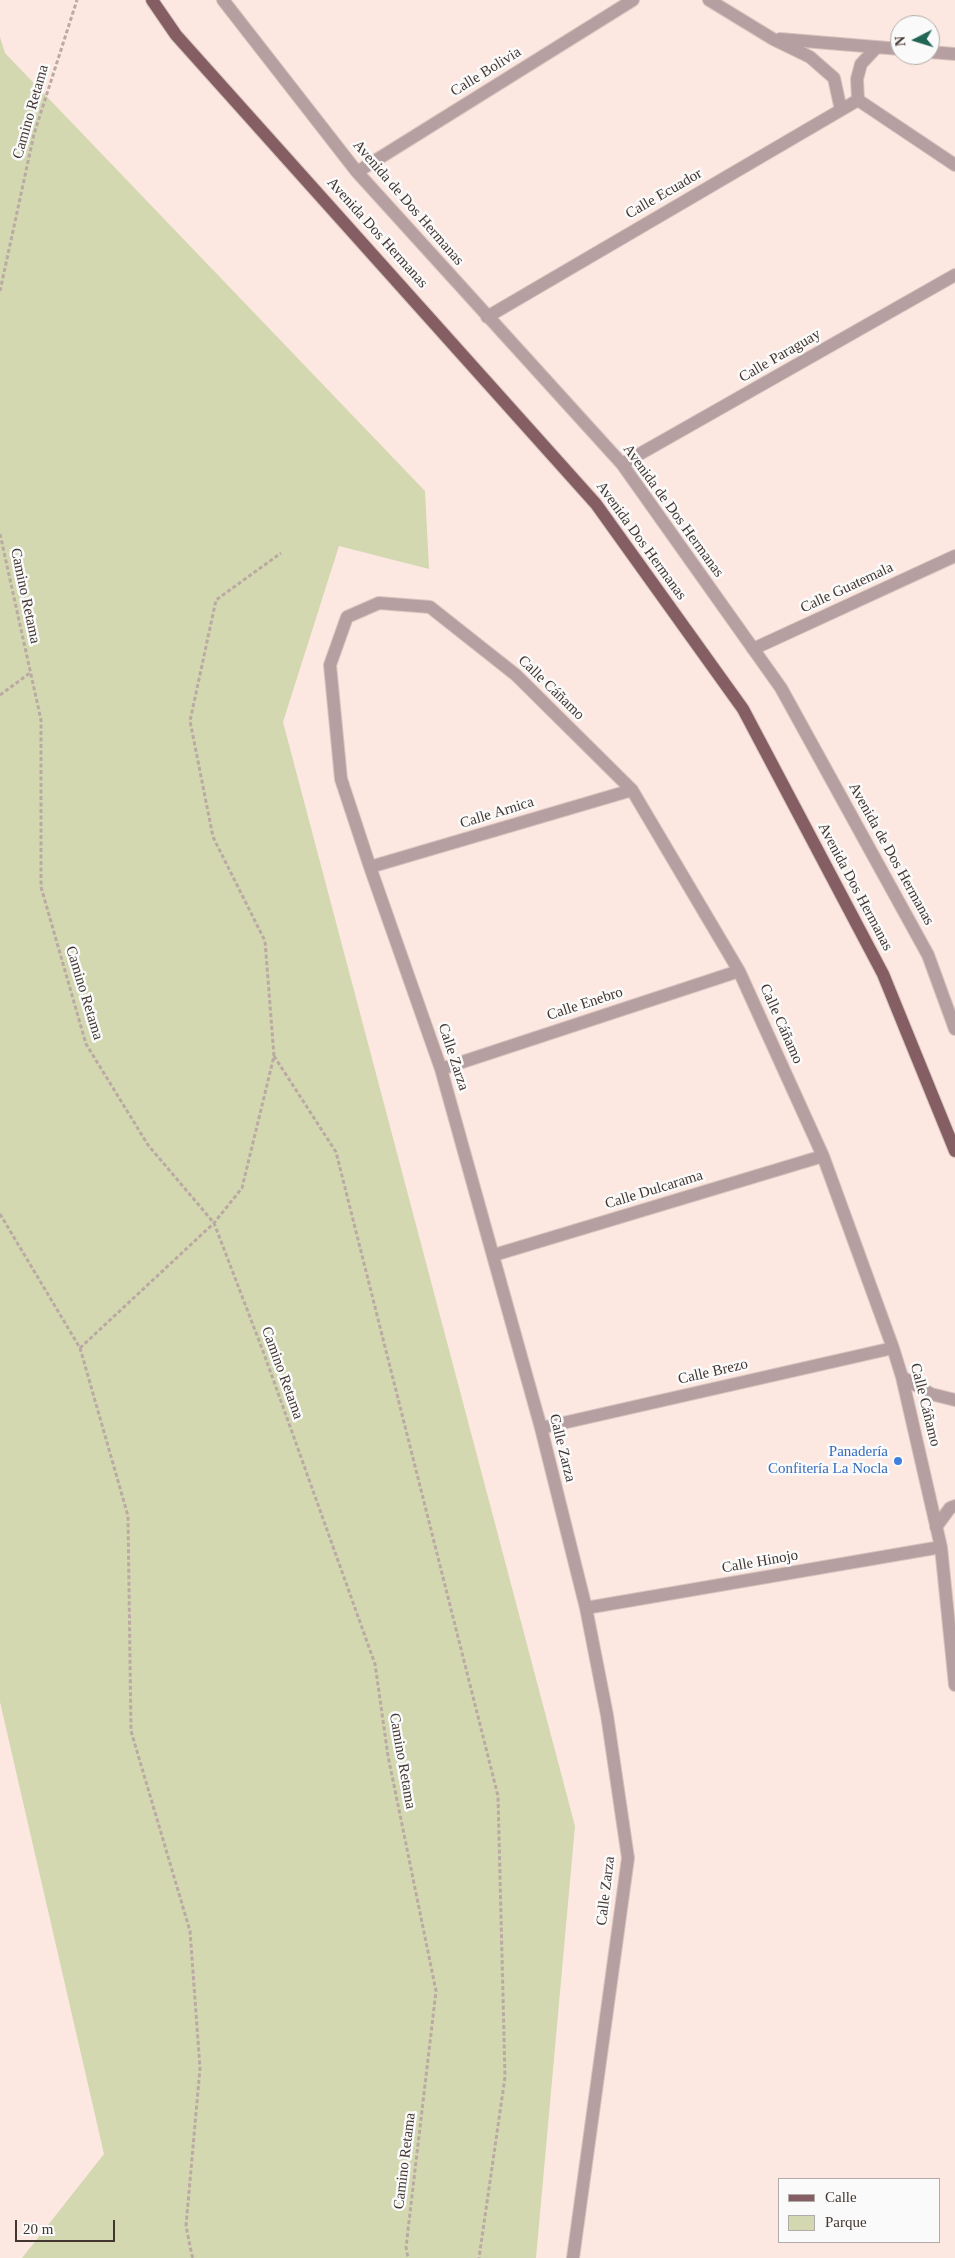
<!DOCTYPE html>
<html>
<head>
<meta charset="utf-8">
<style>
  body { margin:0 }
  #map { position:relative; width:955px; height:2258px; overflow:hidden; background:#fce8e1; font-family:Georgia,serif }
  canvas { display:block }
  .legend { position:absolute; left:778px; top:2178px; width:162px; height:65px; box-sizing:border-box; background:#fafafa; border:1px solid #b1acaa; margin:0; padding:6px 9px; list-style:none; font-size:15px; color:#433631 }
  .legend li { display:flex; align-items:center; gap:10px; height:25px }
  .legend b { width:25px; border:1px solid #b1acaa }
  .north { position:absolute; left:890px; top:15px; width:50px; height:50px; box-sizing:border-box; background:#fafafa; border:1px solid #b1acaa; border-radius:50%; rotate:265deg; font-size:14px; font-weight:700; line-height:20px; text-align:center; color:#433631 }
  .north::after { content:''; display:block; margin:auto; width:18px; height:22px; background:#216555; clip-path:polygon(50% 0,100% 100%,50% 72%,0 100%) }
  .scale { position:absolute; left:15px; top:2220px; width:100px; height:22px; box-sizing:border-box; border:2px solid #433631; border-top:0; padding-left:6px; font-size:15px; line-height:18px; white-space:nowrap; color:#433631; -webkit-text-stroke:4px #fafafa; paint-order:stroke }
</style>
</head>
<body>
<div id="map">
<canvas width="955" height="2258"></canvas>
<ul class="legend">
<li><b style="height:6px;background:#845e63"></b>Calle</li>
<li><b style="height:14px;background:#d3d8b1"></b>Parque</li>
</ul>
<div class="north">N</div>
<div class="scale">20 m</div>
</div>
<script>
const ctx = document.querySelector('canvas').getContext('2d');
ctx.lineJoin = 'round';
function fill(path, color) {
  ctx.fillStyle = color;
  ctx.fill(path, 'evenodd');
}
function poly(rows) {
  const path = new Path2D();
  for (const r of rows) {
    path.moveTo(r[0], r[1]);
    for (let i = 2; i < r.length; i += 2) path.lineTo(r[i], r[i + 1]);
  }
  return path;
}
function stroke(path, color, width, dash) {
  ctx.strokeStyle = color;
  ctx.lineWidth = width;
  ctx.lineCap = dash ? 'butt' : 'round';
  ctx.setLineDash(dash || []);
  ctx.stroke(path);
}
function label(font, color, halo, rows, align = 'center') {
  ctx.font = font + ' Georgia,serif';
  ctx.lineWidth = 5;
  ctx.setLineDash([]);
  ctx.textBaseline = 'middle';
  ctx.strokeStyle = halo;
  ctx.fillStyle = color;
  for (const [text, x, y, turn = 0] of rows) {
    ctx.save();
    ctx.translate(x, y);
    ctx.rotate((+turn || 0) * Math.PI / 180);
    ctx.textAlign = isNaN(turn) ? turn : align;
    if (halo) ctx.strokeText(text, 0, 0);
    ctx.fillText(text, 0, 0);
    ctx.restore();
  }
}
fill(poly([
  [0,37,5,53,425,491,429,569,339,546,283,722,575,1826,536,2258,22,2258,104,2154,0,1702]
]), '#d3d8b1');
const minor = poly([
  [223,0,357,172,622,464,781,688,928,955,955,1029],
  [709,0,773,39,810,57,834,78,841,110],
  [780,39,900,49],
  [930,52,955,54],
  [858,100,955,165],
  [858,100,857,79,861,64,877,47],
  [357,172,633,0],
  [487,317,858,100],
  [622,464,955,275],
  [753,649,955,556],
  [370,867,632,790],
  [441,1069,739,971],
  [494,1255,823,1156],
  [902,1377,931,1394,955,1400],
  [541,1428,893,1348],
  [936,1527,950,1508,955,1506],
  [586,1608,941,1547],
  [573,2258,628,1858,607,1715,586,1608,541,1428,441,1069,370,867,341,779,330,665,347,617,379,603,430,607,516,675,632,790,739,971,823,1156,893,1348,902,1377,941,1547,955,1685]
]);
const major = poly([
  [152,0,176,35,596,504,743,709,883,974,955,1151]
]);
stroke(minor, '#d7c4be', 14);
stroke(major, '#d7c4be', 14);
stroke(poly([
  [0,291,34,134,77,0],
  [0,534,41,720,41,887,86,1044,148,1145,214,1223,263,1351,375,1664,388,1756,436,1991,406,2247,408,2258],
  [0,695,30,673],
  [274,1056,336,1152,498,1796,505,2077,479,2258],
  [0,1214,80,1348,128,1516,131,1731,190,1931,200,2068,186,2226,192,2256,194,2258],
  [80,1348,214,1223,242,1188,274,1056,265,941,213,837,190,721,216,600,281,553]
]), '#bbaaa3', 3, [4, 2.5]);
stroke(minor, '#b59fa1', 12);
stroke(major, '#845e63', 12);
for (const [x, y, r, color] of [
  [898,1461,5,"#3f7fe0"]
]) {
  const dot = new Path2D();
  dot.arc(x, y, r, 0, 2 * Math.PI);
  ctx.fillStyle = color;
  ctx.fill(dot);
  stroke(dot, '#fafafa', 2);
}
label('15px', '#433631', '#fafafa', [
  ["Calle Bolivia",486,72,-32],
  ["Camino Retama",31,112,-74],
  ["Calle Ecuador",664,194,-30],
  ["Avenida de Dos Hermanas",408,203,49],
  ["Avenida Dos Hermanas",377,233,48],
  ["Calle Paraguay",780,356,-30],
  ["Avenida de Dos Hermanas",673,511,54],
  ["Avenida Dos Hermanas",641,541,54],
  ["Calle Guatemala",847,588,-25],
  ["Camino Retama",25,596,78],
  ["Calle Cáñamo",551,688,44],
  ["Calle Arnica",497,813,-17],
  ["Avenida de Dos Hermanas",891,854,61],
  ["Avenida Dos Hermanas",855,887,62],
  ["Camino Retama",84,993,73],
  ["Calle Enebro",585,1004,-18],
  ["Calle Cáñamo",781,1024,66],
  ["Calle Zarza",453,1057,72],
  ["Calle Dulcarama",654,1190,-17],
  ["Calle Brezo",713,1372,-13],
  ["Camino Retama",282,1373,70],
  ["Calle Cáñamo",925,1405,76],
  ["Calle Zarza",562,1448,76],
  ["Calle Hinojo",760,1562,-10],
  ["Camino Retama",402,1761,80],
  ["Calle Zarza",606,1891,-83],
  ["Camino Retama",405,2161,-83]
]);
label('15px', '#366cbe', '#fafafa', [
  ["Panadería",888,1452],
  ["Confitería La Nocla",888,1469]
], 'right');
</script>
</body>
</html>
